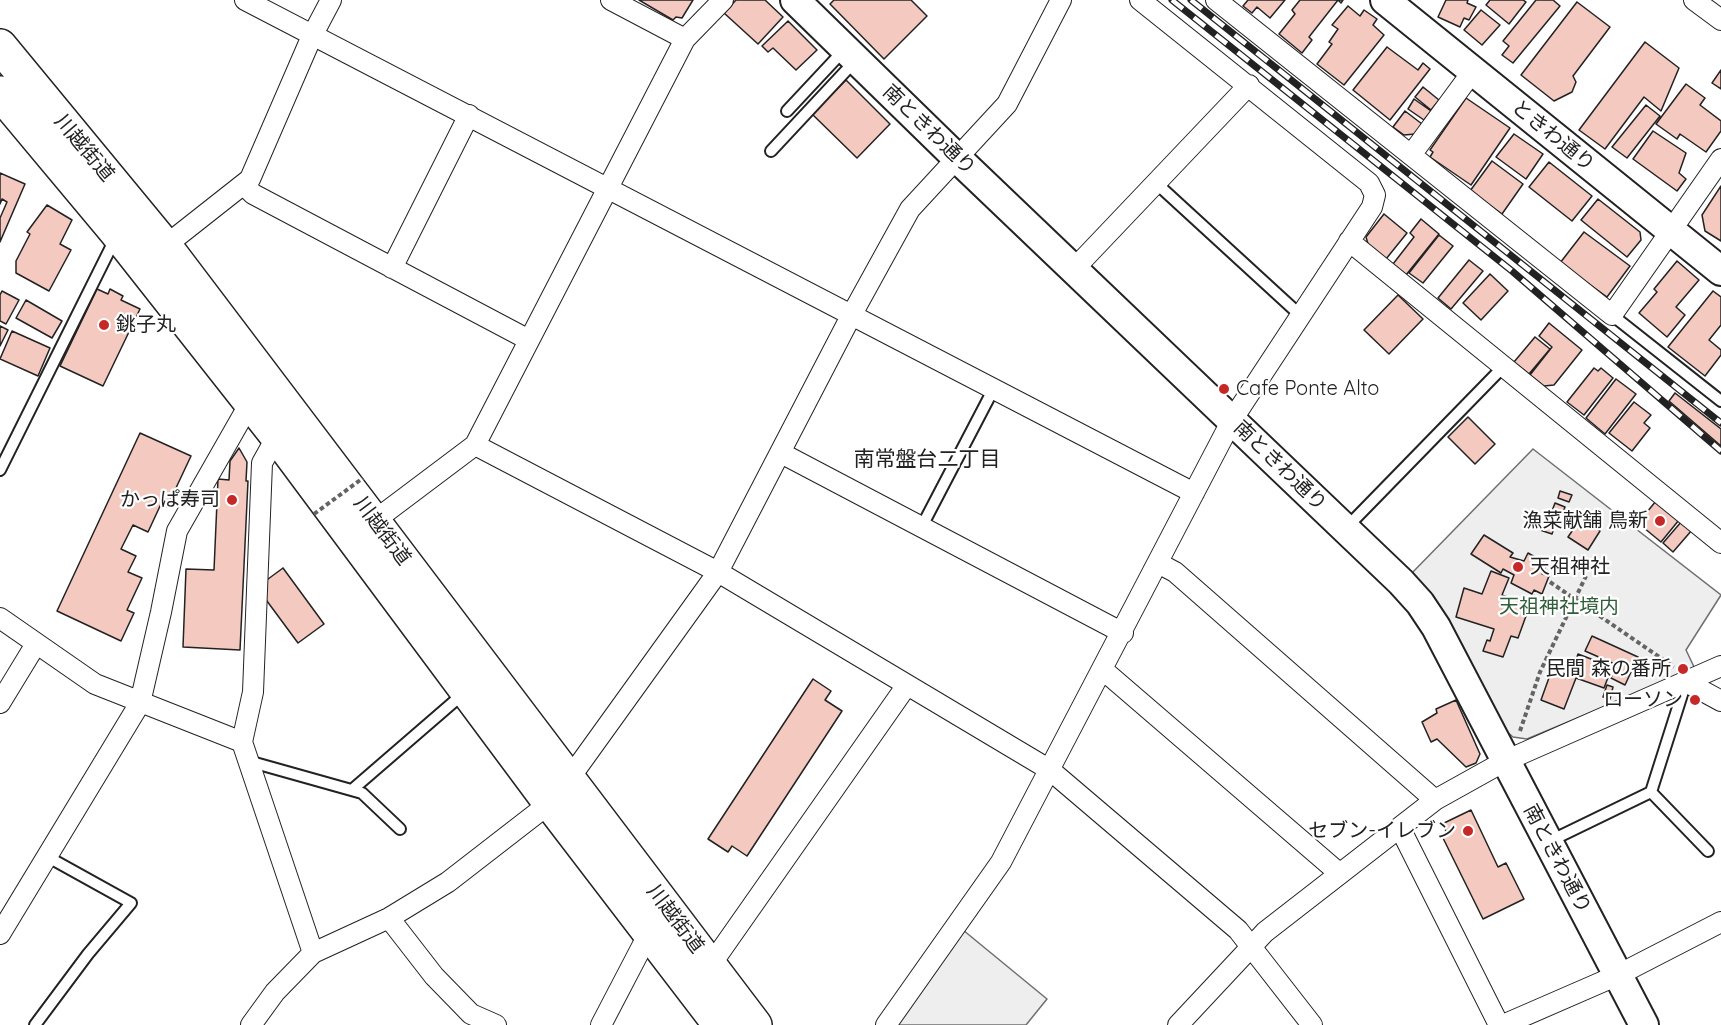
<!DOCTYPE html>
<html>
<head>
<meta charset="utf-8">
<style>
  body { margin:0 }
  canvas { display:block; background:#fff }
</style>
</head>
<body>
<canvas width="1721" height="1025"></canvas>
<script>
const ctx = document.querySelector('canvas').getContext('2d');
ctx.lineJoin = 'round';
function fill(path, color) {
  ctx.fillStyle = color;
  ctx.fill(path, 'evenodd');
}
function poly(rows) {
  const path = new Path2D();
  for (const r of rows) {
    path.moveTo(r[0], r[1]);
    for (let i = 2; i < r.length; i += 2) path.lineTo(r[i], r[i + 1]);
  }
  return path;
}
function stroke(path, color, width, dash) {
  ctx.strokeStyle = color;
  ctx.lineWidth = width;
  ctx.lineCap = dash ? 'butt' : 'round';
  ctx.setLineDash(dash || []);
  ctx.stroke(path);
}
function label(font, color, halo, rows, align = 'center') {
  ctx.font = font + ' Quicksand,"Noto Sans JP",sans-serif';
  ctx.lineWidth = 4.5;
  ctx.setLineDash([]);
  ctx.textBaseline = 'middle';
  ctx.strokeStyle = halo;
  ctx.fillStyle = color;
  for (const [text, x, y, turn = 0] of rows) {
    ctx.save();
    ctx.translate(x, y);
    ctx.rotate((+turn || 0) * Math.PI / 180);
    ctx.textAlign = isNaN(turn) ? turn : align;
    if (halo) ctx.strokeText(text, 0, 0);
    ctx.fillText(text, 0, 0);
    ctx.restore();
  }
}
const green = poly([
  [1533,449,1721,595,1686,650,1695,669,1527,739,1513,737,1506,731,1410,575,1533,449],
  [963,930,1047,999,1026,1025,897,1025,963,930]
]);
fill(green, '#eee');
stroke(green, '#6f6f6f', 1.5);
const building = poly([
  [639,0,693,0,682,18,676,17,673,20,639,0],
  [736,0,765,0,783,17,758,44,724,13,736,0],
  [834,0,911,0,927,16,884,59,830,4,834,0],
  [1248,0,1285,0,1270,18,1257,7,1252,13,1243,6,1248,0],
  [1300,0,1343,0,1341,3,1338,0,1309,37,1312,40,1302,53,1279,34,1295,14,1292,10,1300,0],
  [1446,0,1468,0,1467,3,1476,7,1469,20,1464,18,1460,27,1438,17,1446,0],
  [1490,0,1523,0,1526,2,1509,24,1486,5,1490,0],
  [1536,0,1553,0,1560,6,1513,63,1502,55,1509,46,1503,41,1536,0],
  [1577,2,1610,27,1573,76,1576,82,1572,92,1554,101,1521,75,1577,2],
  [1348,6,1360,16,1364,10,1377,19,1373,25,1384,35,1344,85,1317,64,1332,44,1329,42,1338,29,1332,25,1348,6],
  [1481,10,1500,25,1482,45,1464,30,1481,10],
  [788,21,817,50,796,70,773,48,768,52,762,46,788,21],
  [1645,42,1679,68,1661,111,1644,97,1605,149,1579,130,1645,42],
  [1387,47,1418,70,1423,63,1430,69,1390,120,1353,90,1387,47],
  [1721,70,1721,89,1712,83,1721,70],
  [846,80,890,124,857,158,812,114,846,80],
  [1686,84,1705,98,1700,105,1721,121,1721,131,1706,152,1680,134,1677,139,1656,124,1686,84],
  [1423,87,1439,100,1431,110,1415,97,1423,87],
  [1466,98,1510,128,1471,185,1430,157,1433,152,1430,150,1466,98],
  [1414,99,1431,111,1424,120,1408,109,1414,99],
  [1646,105,1660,116,1627,158,1612,147,1646,105],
  [1405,111,1422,124,1415,134,1404,135,1393,127,1405,111],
  [1653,131,1686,153,1679,173,1686,179,1677,191,1633,159,1653,131],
  [1514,134,1543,154,1526,179,1496,157,1514,134],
  [1492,161,1523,184,1502,214,1470,191,1492,161],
  [1549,162,1592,196,1572,221,1529,187,1549,162],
  [0,173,25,184,0,242,0,218,7,202,2,199,0,204,0,173],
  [1721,186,1721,241,1705,231,1702,215,1721,186],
  [1598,199,1640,232,1641,240,1627,257,1581,220,1598,199],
  [47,205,72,220,60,244,71,250,49,291,16,273,16,261,30,234,27,232,47,205],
  [1384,214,1407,233,1386,259,1368,244,1366,237,1384,214],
  [1421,219,1439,234,1406,275,1393,264,1414,237,1410,233,1421,219],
  [1584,232,1630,266,1607,297,1560,263,1584,232],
  [1439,235,1453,246,1423,283,1409,273,1439,235],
  [1469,260,1483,271,1451,309,1438,298,1469,260],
  [1677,261,1699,280,1676,307,1685,315,1667,337,1639,313,1657,292,1654,289,1677,261],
  [1490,274,1508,291,1481,320,1463,303,1490,274],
  [97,289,108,294,110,289,123,296,121,300,140,309,103,386,60,366,97,289],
  [2,291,19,300,6,324,0,321,0,295,2,291],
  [1713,291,1721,297,1721,325,1709,340,1721,350,1721,355,1705,376,1668,347,1713,291],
  [1398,295,1423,319,1389,354,1364,330,1398,295],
  [26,300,62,321,52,338,16,318,26,300],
  [1549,323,1582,350,1554,385,1544,386,1530,375,1552,347,1539,336,1549,323],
  [0,326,8,330,0,346,0,326],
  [12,331,50,348,38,376,0,359,12,331],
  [1535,337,1550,349,1529,374,1514,362,1535,337],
  [1594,368,1598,371,1601,368,1613,378,1584,415,1567,402,1594,368],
  [1616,379,1636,394,1605,434,1586,418,1616,379],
  [1675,393,1721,429,1721,446,1669,401,1675,393],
  [1634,402,1651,415,1644,423,1650,428,1632,451,1609,433,1634,402],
  [1468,417,1495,444,1475,464,1448,437,1468,417],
  [140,433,191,456,167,507,161,504,148,532,133,525,121,549,136,556,128,572,142,578,127,610,134,613,121,641,57,611,140,433],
  [239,448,247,462,246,481,248,481,240,650,183,647,186,569,214,570,218,479,229,480,230,461,239,448],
  [1560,491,1572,495,1569,502,1558,498,1560,491],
  [1656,501,1679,520,1661,542,1638,523,1656,501],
  [1555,503,1565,507,1562,515,1552,511,1555,503],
  [1548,514,1560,519,1557,525,1545,520,1548,514],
  [1581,518,1600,531,1588,550,1568,537,1581,518],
  [1682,521,1692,530,1673,552,1663,543,1682,521],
  [1542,524,1554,528,1552,534,1540,530,1542,524],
  [1484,535,1513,553,1510,557,1524,561,1528,553,1547,564,1542,574,1549,576,1542,594,1534,590,1532,594,1511,583,1514,575,1503,569,1501,573,1471,554,1484,535],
  [283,568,324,624,298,643,264,597,264,582,283,568],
  [1491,571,1509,578,1502,595,1530,605,1518,638,1511,636,1503,657,1483,651,1487,640,1490,641,1494,629,1456,617,1464,588,1482,594,1491,571],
  [1592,636,1638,657,1625,685,1611,678,1617,665,1585,651,1592,636],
  [1578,654,1612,667,1604,688,1576,678,1564,709,1541,700,1555,661,1573,668,1578,654],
  [813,679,831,691,825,700,842,711,747,856,732,846,728,852,708,839,813,679],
  [1607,685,1613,687,1610,699,1603,697,1607,685],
  [1456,700,1480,754,1476,763,1466,767,1437,739,1431,742,1422,722,1437,713,1436,709,1456,700],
  [1471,810,1498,867,1506,863,1524,899,1483,919,1442,836,1447,833,1442,824,1471,810]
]);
fill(building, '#f3c9c0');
stroke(building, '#222', 1.5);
const lane = poly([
  [787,111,845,49],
  [771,151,855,61],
  [1156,183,1300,315],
  [1612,315,1721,401],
  [0,470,115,239],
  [1347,527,1504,366],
  [921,528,993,390],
  [248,761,362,793,400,829],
  [353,789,464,693],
  [1651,792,1708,851],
  [1550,841,1651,792,1686,682],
  [35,1025,88,954,131,903,48,857]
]);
const street = poly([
  [245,0,1194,493],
  [611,0,685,39],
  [1216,0,1612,315,1721,159],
  [1694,0,1721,20],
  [1411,155,1473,71],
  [244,185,253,194,529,340],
  [1349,241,1721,543],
  [165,246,250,179,312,36,331,0],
  [392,268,469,115],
  [1074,269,1249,85],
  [475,445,718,572,1050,770,1238,930,1312,1025],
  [781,453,1123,633],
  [374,521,475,445,685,39,723,0],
  [1158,563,1175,572,1435,800],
  [0,618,95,684,242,742,313,953],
  [1102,669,1339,873],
  [1686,682,1721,701],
  [0,703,36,644],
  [242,742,253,692,262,463,277,436],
  [569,779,718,572,851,316,910,209,1007,104,1061,0],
  [1400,828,1499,1025],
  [389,918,434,976,471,1014,496,1025],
  [0,934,140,703,161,612,177,531,250,403],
  [710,966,907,685],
  [251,1025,275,992,313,953,389,918,448,882,550,803],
  [601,1025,649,933],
  [886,1025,1001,862,1232,420,1372,207,1375,195,1369,183,1140,0],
  [1178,1025,1265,932,1435,800,1505,761,1721,666],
  [1503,1025,1618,975,1721,922]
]);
const secondary = poly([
  [795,0,958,159,1401,582,1420,603,1436,627,1644,1025],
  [1385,0,1721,271]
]);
const highway = poly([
  [0,46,165,246,755,1025],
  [0,93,117,233,277,436,550,803,720,1025]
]);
stroke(lane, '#222', 14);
stroke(street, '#222', 22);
stroke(secondary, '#222', 32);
stroke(highway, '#222', 36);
stroke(poly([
  [1550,582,1674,667],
  [1520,731,1540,672,1586,576]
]), '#646464', 4, [4.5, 3]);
stroke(lane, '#fff', 10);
stroke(street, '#fff', 20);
stroke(secondary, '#fff', 28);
stroke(highway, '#fff', 33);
const rail = poly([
  [1172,0,1512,271,1721,451],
  [1191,0,1721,423]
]);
stroke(rail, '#222', 7);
stroke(rail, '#fff', 4.5, [14]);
stroke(poly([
  [314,514,363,478]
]), '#646464', 4, [4.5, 3]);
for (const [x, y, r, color] of [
  [104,325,6,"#c62828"],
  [1224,389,6,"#c62828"],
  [232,500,6,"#c62828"],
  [1660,521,6,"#c62828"],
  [1518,567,6,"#c62828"],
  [1683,669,6,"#c62828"],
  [1695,700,6,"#c62828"],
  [1468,831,6,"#c62828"]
]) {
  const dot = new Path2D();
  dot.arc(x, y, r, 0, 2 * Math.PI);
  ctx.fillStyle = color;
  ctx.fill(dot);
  stroke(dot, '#fff', 2);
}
label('20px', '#222', '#fff', [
  ["南ときわ通り",929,130,44],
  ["ときわ通り",1553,136,39],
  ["川越街道",84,148,50],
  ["南ときわ通り",1280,466,44],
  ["川越街道",382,531,53],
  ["南ときわ通り",1557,859,62],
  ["川越街道",675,919,53]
]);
label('20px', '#222', '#fff', [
  ["銚子丸",116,325,"left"],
  ["Cafe Ponte Alto",1236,389,"left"],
  ["かっぱ寿司",220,500],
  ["漁菜献舗 鳥新",1648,521],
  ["天祖神社",1530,567,"left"],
  ["民間 森の番所",1671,669],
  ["ローソン",1683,700],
  ["セブン-イレブン",1456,831]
], 'right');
label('20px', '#2f5e38', '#fff', [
  ["天祖神社境内",1559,607]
]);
label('21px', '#222', '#fff', [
  ["南常盤台二丁目",927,460]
]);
</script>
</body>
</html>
